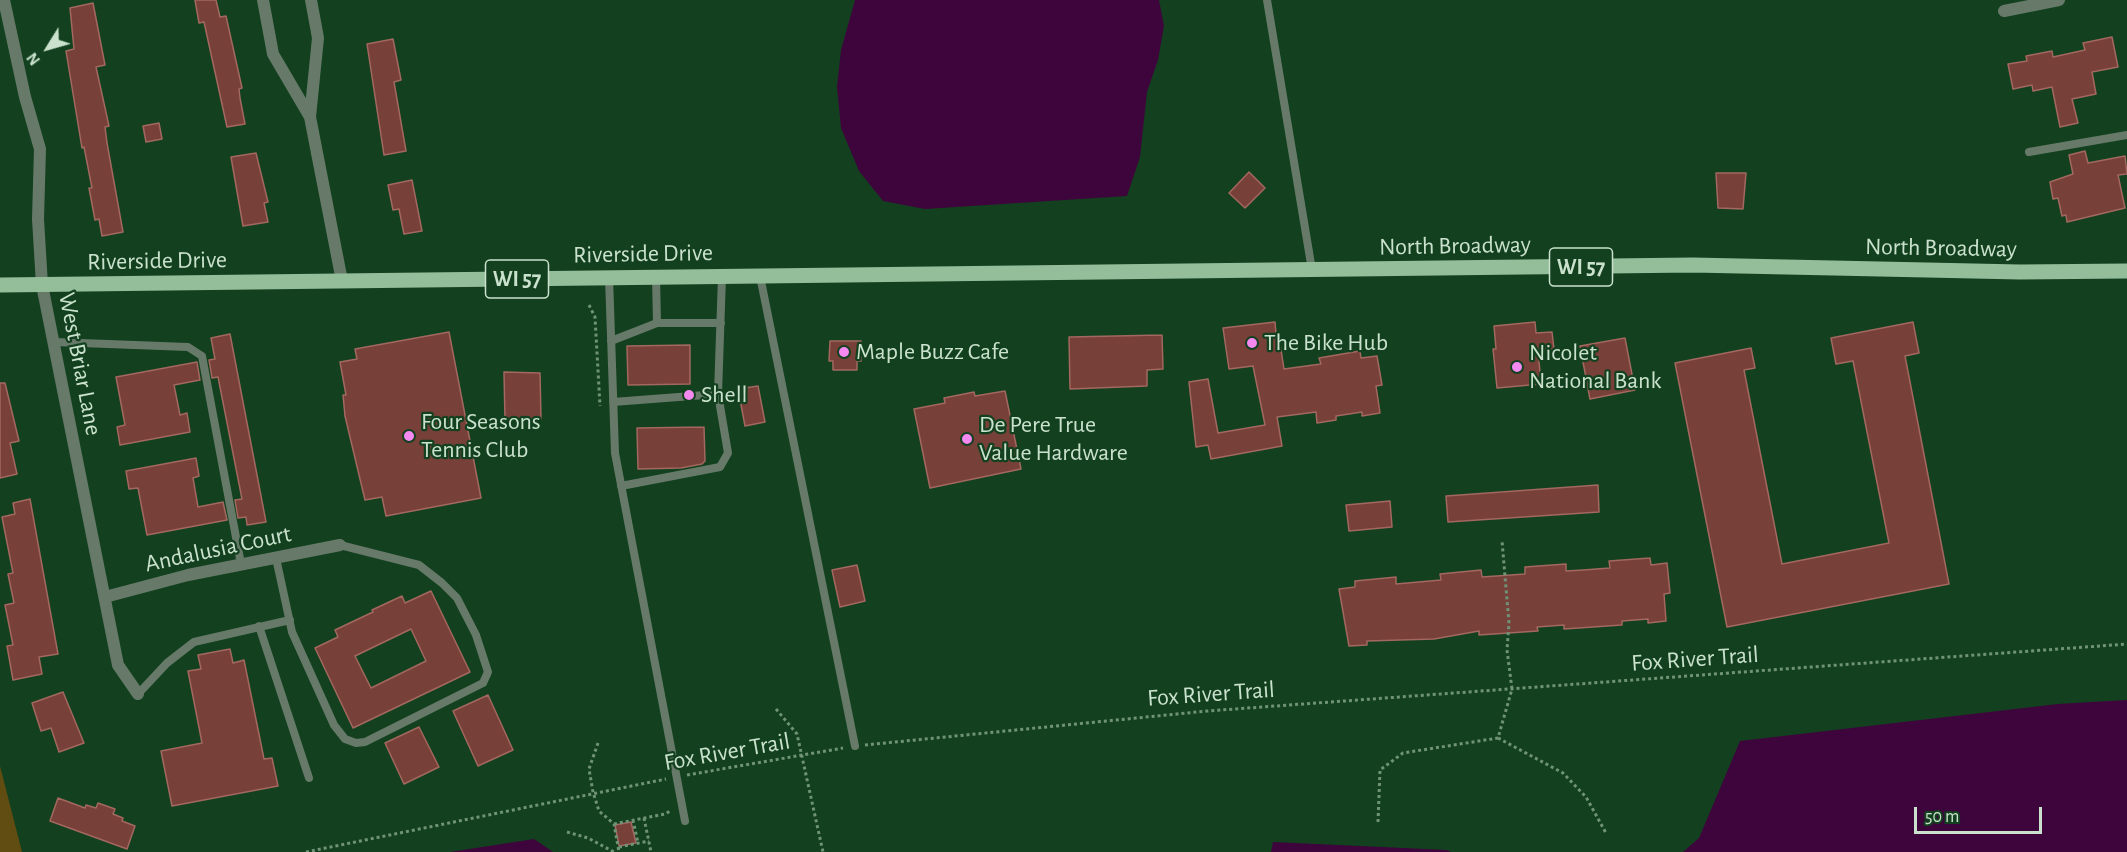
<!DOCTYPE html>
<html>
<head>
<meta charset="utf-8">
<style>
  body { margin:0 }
  #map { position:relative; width:2127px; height:852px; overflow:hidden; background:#13411f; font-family:"Alegreya Sans",sans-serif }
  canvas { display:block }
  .north { position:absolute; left:18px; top:18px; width:60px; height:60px; -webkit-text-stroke:4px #13411f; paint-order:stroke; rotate:233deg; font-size:16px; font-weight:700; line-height:24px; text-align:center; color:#cae2cd }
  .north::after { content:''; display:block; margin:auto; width:21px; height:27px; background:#cae2cd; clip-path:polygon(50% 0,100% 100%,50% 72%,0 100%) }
  .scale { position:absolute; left:1914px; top:807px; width:128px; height:27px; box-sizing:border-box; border:3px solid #cae2cd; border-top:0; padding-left:8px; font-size:18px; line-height:21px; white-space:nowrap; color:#cae2cd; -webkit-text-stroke:4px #13411f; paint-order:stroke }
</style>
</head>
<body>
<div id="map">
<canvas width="2127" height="852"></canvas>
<div class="north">N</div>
<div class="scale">50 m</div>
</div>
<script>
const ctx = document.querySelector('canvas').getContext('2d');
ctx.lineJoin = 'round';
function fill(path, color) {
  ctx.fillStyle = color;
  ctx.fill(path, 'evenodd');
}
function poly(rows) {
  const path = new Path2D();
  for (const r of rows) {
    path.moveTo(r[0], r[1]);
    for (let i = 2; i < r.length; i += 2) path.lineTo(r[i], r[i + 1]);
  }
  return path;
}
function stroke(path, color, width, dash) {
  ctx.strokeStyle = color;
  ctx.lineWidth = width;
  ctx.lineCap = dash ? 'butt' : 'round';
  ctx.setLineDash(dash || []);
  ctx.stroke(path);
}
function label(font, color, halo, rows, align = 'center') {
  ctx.font = font + ' "Alegreya Sans",sans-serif';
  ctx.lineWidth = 4.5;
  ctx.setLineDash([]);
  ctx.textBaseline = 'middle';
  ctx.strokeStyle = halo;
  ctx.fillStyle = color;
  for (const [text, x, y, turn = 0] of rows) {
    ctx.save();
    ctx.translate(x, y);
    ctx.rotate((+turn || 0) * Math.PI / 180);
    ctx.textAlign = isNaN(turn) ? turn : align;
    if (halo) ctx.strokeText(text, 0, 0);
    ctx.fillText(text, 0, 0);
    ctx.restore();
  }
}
fill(poly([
  [0,766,22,852,0,852]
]), '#614c11');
fill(poly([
  [855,0,1159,0,1164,26,1158,60,1147,92,1140,157,1127,196,925,209,883,201,859,171,841,128,837,87,841,50],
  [2127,700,2127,852,1683,852,1699,838,1740,741,2058,704],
  [534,839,553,852,450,852],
  [1273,842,1447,850,1451,852,1271,852]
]), '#3e053d');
const building = poly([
  [195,0,216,0,220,17,226,16,242,88,239,89,240,98,245,124,227,127,204,22,199,23,195,0],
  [93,3,105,65,96,67,109,126,105,127,107,143,123,232,102,236,99,219,95,220,89,188,92,188,84,147,82,148,66,51,74,49,70,8,93,3],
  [2112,37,2118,67,2092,72,2096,94,2072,99,2078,123,2060,127,2052,87,2033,91,2032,85,2013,89,2008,64,2027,61,2026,56,2052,51,2053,57,2085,50,2083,43,2112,37],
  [393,39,401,80,394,82,406,151,384,155,367,44,393,39],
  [159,123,162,139,146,142,143,126,159,123],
  [2085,151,2088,163,2125,156,2127,174,2118,175,2125,208,2067,222,2066,215,2062,216,2058,198,2053,199,2050,182,2073,174,2069,155,2085,151],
  [256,153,268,202,264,203,268,222,243,226,231,157,256,153],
  [1249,172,1265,188,1245,208,1229,193,1249,172],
  [1716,173,1746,173,1743,209,1718,208,1716,173],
  [412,180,422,231,404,234,399,209,393,210,388,185,412,180],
  [1275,322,1277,345,1280,343,1284,369,1321,364,1319,358,1360,351,1361,358,1377,356,1382,385,1376,386,1380,413,1362,416,1362,412,1336,416,1336,420,1317,423,1316,412,1277,417,1282,446,1211,459,1208,445,1196,447,1189,382,1208,379,1218,433,1265,425,1253,366,1229,369,1223,328,1275,322],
  [1535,322,1536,333,1552,332,1554,349,1538,350,1541,384,1497,388,1493,349,1496,349,1494,326,1535,322],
  [1913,322,1919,353,1905,356,1949,584,1727,627,1675,363,1751,348,1755,368,1744,370,1782,564,1889,543,1853,361,1836,364,1831,338,1913,322],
  [449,332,481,498,386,516,382,497,365,500,345,416,343,395,346,395,340,362,357,359,355,349,449,332],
  [230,334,266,522,247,525,246,517,238,518,235,500,242,499,218,377,212,378,209,360,215,359,211,338,230,334],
  [1162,335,1163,369,1147,370,1147,386,1070,389,1069,337,1162,335],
  [1625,338,1635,390,1590,399,1580,346,1625,338],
  [830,341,861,341,861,361,857,361,857,370,833,370,833,361,829,361,830,341],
  [690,345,690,384,628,385,627,346,690,345],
  [197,362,200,380,174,385,180,415,187,413,190,432,120,445,117,427,125,425,116,377,197,362],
  [504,372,540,373,541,419,505,420,504,372],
  [0,383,5,383,19,441,10,443,17,474,0,478,0,383],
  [758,386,765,422,745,426,738,389,758,386],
  [1005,391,1021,469,930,488,914,409,945,403,944,398,974,392,975,396,1005,391],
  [704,427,705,461,702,464,681,468,638,469,637,428,704,427],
  [196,458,199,476,193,478,198,507,223,502,227,520,147,535,138,488,129,489,126,471,196,458],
  [1598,485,1599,512,1448,522,1446,496,1598,485],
  [30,499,58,654,39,657,42,674,13,680,7,646,13,645,5,605,14,603,8,574,13,573,2,517,15,514,13,503,30,499],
  [1390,501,1392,527,1349,531,1346,505,1390,501],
  [1650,558,1651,565,1667,563,1670,593,1664,594,1666,621,1648,623,1648,619,1622,621,1622,625,1564,629,1564,625,1537,627,1538,631,1479,635,1479,631,1434,639,1367,641,1367,645,1349,646,1339,589,1355,587,1355,581,1396,577,1396,584,1441,580,1440,574,1481,570,1482,577,1525,574,1525,567,1566,564,1566,571,1583,570,1610,568,1609,561,1650,558],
  [857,565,865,601,840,607,832,570,857,565],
  [431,591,470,672,353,728,315,648,338,637,335,630,373,612,372,610,402,596,405,603,431,591],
  [411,629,426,661,371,688,355,656,411,629],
  [230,649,233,663,244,660,264,759,272,758,278,786,172,806,161,751,202,743,188,671,201,669,198,655,230,649],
  [63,692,84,743,59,752,51,728,41,731,32,703,63,692],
  [488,695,513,750,478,766,453,711,488,695],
  [419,727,439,767,404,784,385,743,419,727],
  [58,798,85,808,86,805,96,808,98,803,115,809,113,814,123,818,122,821,135,826,127,849,50,821,58,798],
  [631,822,636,843,619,846,615,825,631,822]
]);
fill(building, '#774039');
stroke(building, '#a3685f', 1.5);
stroke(poly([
  [589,305,595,317,600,406],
  [776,709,797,734,823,852],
  [1498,738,1563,773,1586,797,1606,833],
  [598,743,589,769,593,792,599,811,614,824,619,852],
  [865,745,1207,711,2127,644],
  [687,775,843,748],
  [644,818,651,852],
  [633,820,638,843],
  [1378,822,1380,770,1403,753,1498,738,1512,689,1507,650,1509,623,1502,541],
  [614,824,665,814,670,811],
  [567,832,588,838,614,852],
  [619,847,649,841],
  [306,852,666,779]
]), '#709377', 3, [3, 3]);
stroke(poly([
  [1267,0,1312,270],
  [2029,152,2127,135],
  [760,276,855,746],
  [609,277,615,453,685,821],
  [656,277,657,323,721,323],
  [611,341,657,323],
  [54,342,188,347,202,356,241,564],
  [613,402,718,394],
  [621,486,720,467,728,453,718,394,722,276],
  [276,558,292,632,334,725,345,739,356,743,365,742,483,683,488,672,476,635,457,598,442,583,419,565,340,545],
  [259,626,309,778],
  [138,694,167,663,194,642,290,620]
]), '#677a69', 8);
stroke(poly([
  [4,0,25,97,40,149,38,219,42,285,118,665,138,694],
  [263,0,273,54,310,117,342,281],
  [2004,11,2059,0],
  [310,117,318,38,311,0],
  [105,597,188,575,340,545]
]), '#677a69', 12);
stroke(poly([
  [0,285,1693,265,2020,272,2127,271]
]), '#94bd9a', 15);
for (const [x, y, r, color] of [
  [1252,343,6,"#f489f0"],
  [844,352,6,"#f489f0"],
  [1517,367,6,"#f489f0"],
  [689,395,6,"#f489f0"],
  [409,436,6,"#f489f0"],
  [967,439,6,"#f489f0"]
]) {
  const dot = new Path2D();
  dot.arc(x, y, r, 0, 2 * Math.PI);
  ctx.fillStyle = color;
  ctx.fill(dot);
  stroke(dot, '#13411f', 2);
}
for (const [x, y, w] of [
  [1581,267,63],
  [517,279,63]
]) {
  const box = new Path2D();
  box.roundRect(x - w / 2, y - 19, w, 38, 4.5);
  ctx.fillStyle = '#13411f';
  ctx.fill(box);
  stroke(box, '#cae2cd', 1.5);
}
label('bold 22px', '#cae2cd', null, [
  ["WI 57",1581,267],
  ["WI 57",517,279]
]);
label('24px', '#cae2cd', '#13411f', [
  ["North Broadway",1455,246,-1],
  ["North Broadway",1941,248,1],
  ["Riverside Drive",643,254,-1],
  ["Riverside Drive",157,261,-1],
  ["West Briar Lane",80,364,79],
  ["Andalusia Court",218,549,-12],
  ["Fox River Trail",1695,659,-4],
  ["Fox River Trail",1211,694,-4],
  ["Fox River Trail",727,752,-10]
]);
label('24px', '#cae2cd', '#13411f', [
  ["The Bike Hub",1264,343],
  ["Maple Buzz Cafe",856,352],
  ["Nicolet",1529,353],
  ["National Bank",1529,381],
  ["Shell",701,395],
  ["Four Seasons",421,422],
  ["Tennis Club",421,450],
  ["De Pere True",979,425],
  ["Value Hardware",979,453]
], 'left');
</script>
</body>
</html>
